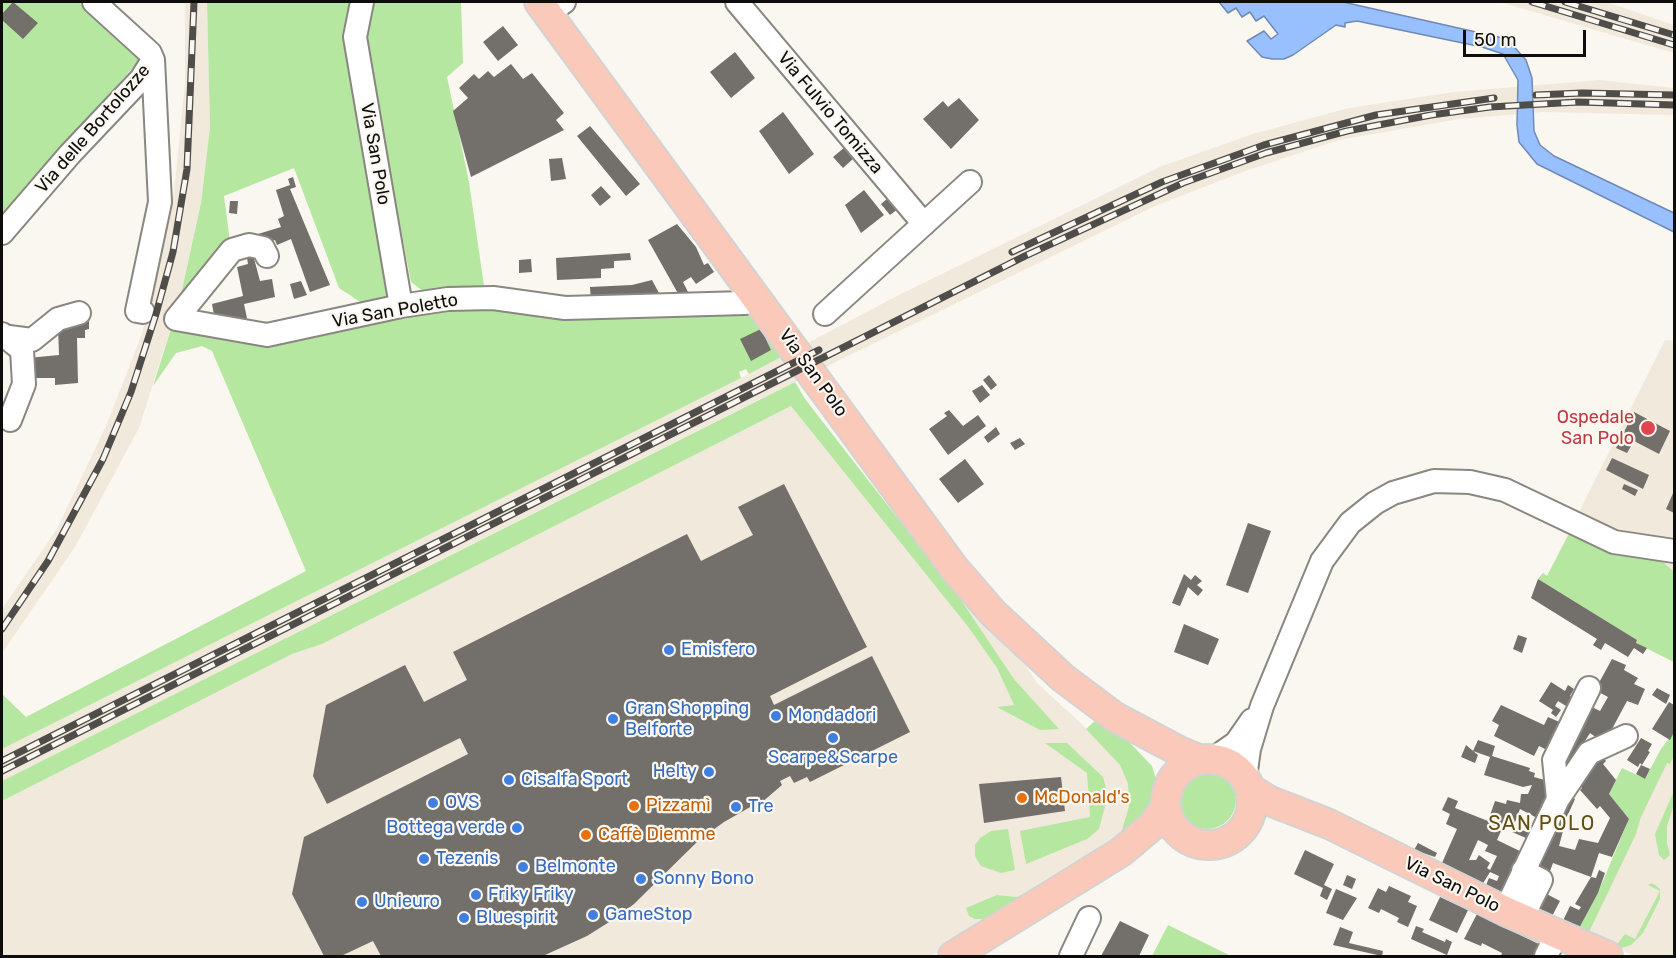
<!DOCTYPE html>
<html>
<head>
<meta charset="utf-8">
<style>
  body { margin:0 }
  #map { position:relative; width:1676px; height:958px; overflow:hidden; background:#faf6f0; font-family:Rubik,sans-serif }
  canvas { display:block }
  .frame { position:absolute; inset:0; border:3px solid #0e0d0b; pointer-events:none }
  .scale { position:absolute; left:1463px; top:30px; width:123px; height:27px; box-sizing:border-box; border:3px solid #0e0d0b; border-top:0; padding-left:8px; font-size:18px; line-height:21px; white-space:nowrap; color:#0e0d0b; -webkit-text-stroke:4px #faf6f0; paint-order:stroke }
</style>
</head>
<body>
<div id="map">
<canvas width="1676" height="958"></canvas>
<div class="frame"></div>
<div class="scale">50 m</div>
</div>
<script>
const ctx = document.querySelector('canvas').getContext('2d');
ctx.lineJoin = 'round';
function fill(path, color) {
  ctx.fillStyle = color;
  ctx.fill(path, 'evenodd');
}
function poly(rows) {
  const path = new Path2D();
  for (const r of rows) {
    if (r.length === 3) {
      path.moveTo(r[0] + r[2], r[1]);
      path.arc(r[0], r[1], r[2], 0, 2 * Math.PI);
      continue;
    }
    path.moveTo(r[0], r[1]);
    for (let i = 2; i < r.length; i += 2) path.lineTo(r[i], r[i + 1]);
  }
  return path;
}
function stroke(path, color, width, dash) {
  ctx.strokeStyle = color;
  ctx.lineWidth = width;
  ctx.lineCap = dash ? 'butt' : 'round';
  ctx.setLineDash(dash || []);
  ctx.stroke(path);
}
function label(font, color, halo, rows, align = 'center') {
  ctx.font = font + ' Rubik,sans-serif';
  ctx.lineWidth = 4.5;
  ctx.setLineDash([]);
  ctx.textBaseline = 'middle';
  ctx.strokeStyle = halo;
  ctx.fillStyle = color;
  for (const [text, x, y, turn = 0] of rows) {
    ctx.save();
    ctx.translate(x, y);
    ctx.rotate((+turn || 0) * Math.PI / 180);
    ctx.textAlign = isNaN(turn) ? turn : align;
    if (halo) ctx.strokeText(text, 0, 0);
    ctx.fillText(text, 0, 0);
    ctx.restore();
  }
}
fill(poly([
  [185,2,207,2,210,127,201,203,180,299,139,428,75,547,2,653,2,609,57,529,106,426,142,334,174,192,185,83],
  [1500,2,1606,2,1674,25,1674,53],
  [1599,80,1674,88,1674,115,1542,112,1459,119,1339,140,1245,171,1155,206,752,403,2,781,2,749,749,374,897,296,1162,166,1253,134,1349,108,1454,92],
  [1665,340,1674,341,1674,662,1636,643,1637,640,1538,579,1543,573,1547,576],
  [791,406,969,628,997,668,1014,705,998,707,1058,729,1014,679,959,597,1019,655,1037,683,1099,740,1120,765,1128,784,1129,806,1121,833,1103,852,1048,885,1017,897,997,895,990,919,932,956,2,956,2,801,292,654,322,644],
  [1674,732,1674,956,1634,956,1579,928,1598,893,1629,819,1609,794,1622,768,1645,779,1661,749]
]), '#f0e9dc');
fill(poly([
  [2,2,79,2,141,58,2,219],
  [207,2,353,2,390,301,368,307,339,288,294,168,224,196,230,242,180,299,201,203,210,127],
  [371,2,461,2,463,63,447,77,469,182,484,286,427,294,411,282,366,47],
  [488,305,753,309,785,355,749,374,746,369,739,372,741,378,2,749,2,694,26,717,306,571,212,351,202,346,176,353,153,386,171,329,227,338,407,312],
  [795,382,805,399,959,597,1014,679,1059,729,1040,730,997,707,1014,705,997,668,969,628,791,406,322,644,292,654,2,801,2,781],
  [1570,532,1611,552,1661,560,1673,571,1674,662,1636,643,1637,640,1538,579,1543,573,1547,576],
  [1098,718,1130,743,1152,766,1159,789,1152,814,1145,825,1123,844,1033,902,990,919,975,919,969,916,966,908,997,895,1017,897,1084,866,1103,852,1121,833,1129,806,1128,784,1120,765,1086,729],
  [1674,732,1674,756,1670,764,1667,763,1641,817,1636,834,1589,932,1579,928,1598,893,1629,819,1609,794,1622,768,1645,779,1661,749],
  [1045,743,1067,743,1103,777,1108,795,1099,829,1087,839,1026,864,1020,831,1090,817,1087,773],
  [1207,800,29],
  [1674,791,1674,805,1667,826,1667,843,1670,855,1664,860,1659,855,1655,834],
  [1008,829,1015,870,1001,873,981,866,975,856,975,845,980,838,991,831],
  [1652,883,1660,889,1660,899,1643,933,1631,945,1621,948,1616,946,1625,934,1635,939,1660,891,1648,885],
  [1168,925,1229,955,1229,956,1152,956]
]), '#b5e7a0');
const water = poly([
  [1219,2,1343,2,1507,39,1526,60,1532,78,1534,131,1540,145,1554,156,1674,213,1674,232,1537,164,1519,142,1517,125,1518,80,1503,54,1482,47,1357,21,1345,23,1345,27,1336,25,1293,55,1284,59,1272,59,1262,57,1247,41,1264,31,1271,39,1278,34,1264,16,1256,21,1250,12,1242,17,1236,8,1228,13,1219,2]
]);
fill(water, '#98c0fe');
stroke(water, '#6f8ab5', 1.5);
fill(poly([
  [13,2,38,23,23,39,2,20,2,14],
  [503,26,518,45,498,61,483,42],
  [735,52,755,78,731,98,710,72],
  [511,64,523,79,532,73,564,113,556,120,564,130,471,177,453,111,468,98,459,88,474,74,479,79,488,71,494,77],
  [959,98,979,120,951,149,923,119,943,101,948,107],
  [783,112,814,154,789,174,759,131],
  [590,126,640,184,626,196,577,136],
  [845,147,854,158,843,168,833,157],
  [562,158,566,179,551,181,549,159],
  [293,177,296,187,290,189,330,285,310,292,291,239,277,245,275,240,266,244,258,234,281,227,278,219,284,216,276,190,290,185,288,179],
  [601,186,611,197,600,206,591,195],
  [864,190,884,215,861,233,845,205],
  [888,198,898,209,890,215,881,204],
  [230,201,238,201,237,214,229,213],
  [677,224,696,247,704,265,708,263,714,272,696,284,691,277,683,282,691,298,680,297,648,240],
  [252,251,260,281,272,279,275,297,244,304,248,323,241,324,239,317,220,321,214,315,212,304,243,296,237,267,248,264,246,252],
  [630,253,631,260,614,261,614,268,601,269,601,278,557,280,556,258],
  [531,259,532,272,519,273,519,260],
  [652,280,659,293,647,301,591,302,590,287,632,285],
  [301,281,307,295,294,299,290,284],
  [66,317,89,318,89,329,85,330,85,338,77,338,78,383,55,385,55,378,29,378,28,358,59,355,58,325],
  [761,329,771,350,751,361,740,339],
  [989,375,997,385,991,390,983,380],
  [982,385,990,395,980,403,972,391],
  [949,410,963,426,978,415,986,426,948,455,929,429,947,416,944,413],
  [1634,412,1670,431,1659,454,1634,441,1627,453,1616,448],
  [996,427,1000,434,988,443,984,437],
  [1020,438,1025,444,1015,450,1010,443],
  [1612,458,1649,475,1643,489,1606,470],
  [965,459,984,484,958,503,939,479],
  [784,484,867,647,770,696,774,705,872,656,910,732,810,782,807,777,794,783,790,776,780,781,782,785,754,809,752,806,724,822,699,840,634,904,614,919,587,936,545,955,381,956,373,941,341,956,324,956,292,894,304,837,468,754,460,738,327,804,313,776,326,705,405,665,424,702,467,680,453,652,687,534,701,561,753,535,738,507],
  [1624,484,1638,490,1635,496,1622,489],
  [1674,491,1674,513,1666,509],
  [1248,523,1271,531,1248,593,1226,585],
  [1184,574,1191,580,1195,575,1202,581,1197,585,1203,590,1198,596,1188,587,1180,606,1172,603],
  [1538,579,1637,640,1636,643,1647,648,1643,654,1634,648,1628,657,1605,643,1601,650,1593,645,1597,639,1531,598],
  [1184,624,1219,639,1208,665,1174,652],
  [1518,635,1527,638,1522,653,1513,649],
  [1612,659,1626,665,1624,670,1638,678,1634,684,1645,689,1638,705,1627,701,1612,729,1615,730,1601,741,1590,733,1570,765,1562,760,1586,704,1600,711,1608,697,1595,690],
  [1551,682,1565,691,1568,685,1574,689,1570,696,1576,700,1571,709,1558,701,1555,706,1561,710,1556,717,1551,713,1553,710,1539,701],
  [1657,688,1670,695,1666,704,1652,695],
  [1669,702,1674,705,1674,732,1670,740,1652,729],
  [1501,705,1544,725,1548,717,1564,724,1553,753,1539,746,1534,756,1494,736,1499,725,1492,721],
  [1641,738,1652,744,1648,751,1650,752,1642,765,1640,763,1638,767,1627,760],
  [1478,740,1495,746,1492,756,1530,768,1529,771,1535,773,1534,777,1548,781,1548,802,1539,819,1520,809,1514,825,1505,822,1497,840,1526,854,1507,897,1486,885,1489,878,1497,881,1499,876,1490,872,1482,885,1442,863,1457,829,1446,824,1450,814,1442,810,1448,797,1458,801,1455,808,1488,821,1495,801,1506,804,1507,800,1520,803,1521,794,1528,794,1532,785,1523,787,1484,775,1490,757,1473,751],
  [1478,840,1488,845,1485,851,1497,856,1490,870,1487,868,1490,863,1479,855,1476,860,1469,860],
  [1466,745,1478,755,1475,763,1461,757],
  [1600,753,1606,761,1603,764,1616,780,1609,794,1629,819,1612,857,1599,853,1591,877,1553,863,1550,871,1534,865,1566,795,1575,799,1561,830,1563,831,1559,846,1575,850,1579,839,1598,843,1610,818,1600,806,1597,809,1580,790,1582,788,1574,779],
  [1641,765,1650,769,1645,779,1636,774],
  [1061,777,1065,811,984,823,979,784],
  [1529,826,1537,830,1533,841,1512,832,1514,827,1527,832],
  [1418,843,1437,853,1435,857,1414,850],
  [1305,850,1334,864,1324,885,1332,889,1327,900,1320,896,1323,888,1294,874],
  [1599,870,1605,873,1598,893,1577,932,1561,925,1570,906,1579,910,1581,907,1575,904,1591,877,1596,878],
  [1347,875,1356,879,1352,889,1343,885],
  [1389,886,1411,896,1408,902,1417,906,1408,927,1397,922,1399,918,1381,909,1379,913,1368,908,1378,888,1386,892],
  [1336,889,1357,898,1343,920,1326,913],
  [1543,892,1560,901,1550,920,1533,911],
  [1440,897,1468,910,1457,933,1429,920],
  [1477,914,1547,948,1543,956,1501,956,1502,953,1482,943,1481,946,1464,939],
  [1120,921,1149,935,1139,956,1101,956],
  [1416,926,1424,929,1422,932,1445,942,1446,939,1452,942,1447,955,1411,939],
  [1340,927,1353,932,1349,943,1383,951,1382,956,1333,945]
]), '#736f6a');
const minor = poly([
  [362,2,355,37,401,306],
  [737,2,924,224],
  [549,13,564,2],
  [2,233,70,154,141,79,153,60,150,53,94,2],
  [267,256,263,248,249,245,232,250,176,319,267,335,401,306,448,299,493,298,565,308,745,303],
  [143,312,137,311,160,202,153,60],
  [825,314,970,182],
  [2,334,22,350,24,384,10,420],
  [9,337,32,340,58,319,79,313],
  [1213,759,1236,743,1252,720],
  [1245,778,1249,749,1262,706,1322,561,1350,523,1375,503,1393,493,1434,481,1470,482,1505,490,1614,542,1674,551],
  [1558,799,1589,753,1626,736],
  [1505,911,1558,799,1554,760,1589,688],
  [1522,918,1541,880,1523,871],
  [1071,956,1089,918],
  [1546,956,1558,932]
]);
const major = poly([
  [539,2,954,568,993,613,1063,678,1115,717,1179,751,1201,760],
  [1209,802,43],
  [1250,789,1270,801,1329,824,1505,911,1608,956],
  [953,956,1121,852,1152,826,1166,807]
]);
stroke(minor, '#8a8781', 26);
stroke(major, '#d4d3d3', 32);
stroke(minor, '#fff', 22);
stroke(major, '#fbc9ba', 28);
const rail = poly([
  [1532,2,1674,45],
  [1565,2,1674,35],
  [1536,95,1582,93,1674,95],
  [1012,252,1162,182,1264,145,1376,115,1494,98],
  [2,629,48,561,103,459,131,392,156,314,173,252,187,169,194,2],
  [2,761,819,350],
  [2,771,1025,256,1183,183,1266,153,1347,131,1431,115,1490,107,1578,102,1674,105]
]);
stroke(rail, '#4f4d4a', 7);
stroke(rail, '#faf6f0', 4.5, [14]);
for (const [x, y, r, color] of [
  [1648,428,8,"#e0444e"],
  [669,650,6,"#3f7fe0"],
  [776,716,6,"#3f7fe0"],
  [613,719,6,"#3f7fe0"],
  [833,738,6,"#3f7fe0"],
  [709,772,6,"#3f7fe0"],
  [509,780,6,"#3f7fe0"],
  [1022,798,6,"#e8710a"],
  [433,803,6,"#3f7fe0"],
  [634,806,6,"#e8710a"],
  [736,807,6,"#3f7fe0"],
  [517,828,6,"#3f7fe0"],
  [586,835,6,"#e8710a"],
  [424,859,6,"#3f7fe0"],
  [523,867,6,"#3f7fe0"],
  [641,879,6,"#3f7fe0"],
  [476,895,6,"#3f7fe0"],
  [362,902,6,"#3f7fe0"],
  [593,915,6,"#3f7fe0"],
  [464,918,6,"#3f7fe0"]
]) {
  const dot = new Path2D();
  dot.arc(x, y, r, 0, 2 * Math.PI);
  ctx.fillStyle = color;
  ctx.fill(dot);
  stroke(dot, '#faf6f0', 2);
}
label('18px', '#0e0d0b', '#faf6f0', [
  ["Via Fulvio Tomizza",830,113,50],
  ["Via delle Bortolozze",93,129,-49],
  ["Via San Polo",375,154,80],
  ["Via San Poletto",395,311,-10],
  ["Via San Polo",813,373,54],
  ["Via San Polo",1452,885,26]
]);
label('18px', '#be3a42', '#faf6f0', [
  ["Ospedale",1634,418],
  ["San Polo",1634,439]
], 'right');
label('18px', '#366cbe', '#faf6f0', [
  ["Emisfero",681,650],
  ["Gran Shopping",625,709],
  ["Belforte",625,730],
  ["Mondadori",788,716],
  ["Scarpe&Scarpe",833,758,"center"],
  ["Helty",697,772,"right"],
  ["Cisalfa Sport",521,780],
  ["OVS",445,803],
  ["Tre",748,807],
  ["Bottega verde",505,828,"right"],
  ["Tezenis",436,859],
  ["Belmonte",535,867],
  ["Sonny Bono",653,879],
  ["Friky Friky",488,895],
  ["Unieuro",374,902],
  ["GameStop",605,915],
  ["Bluespirit",476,918]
], 'left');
label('18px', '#c56008', '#faf6f0', [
  ["McDonald's",1034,798],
  ["Pizzamì",646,806],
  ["Caffè Diemme",598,835]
], 'left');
ctx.letterSpacing = '1.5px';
label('20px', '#604f12', '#faf6f0', [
  ["SAN POLO",1542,824]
]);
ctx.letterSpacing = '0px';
</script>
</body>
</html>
